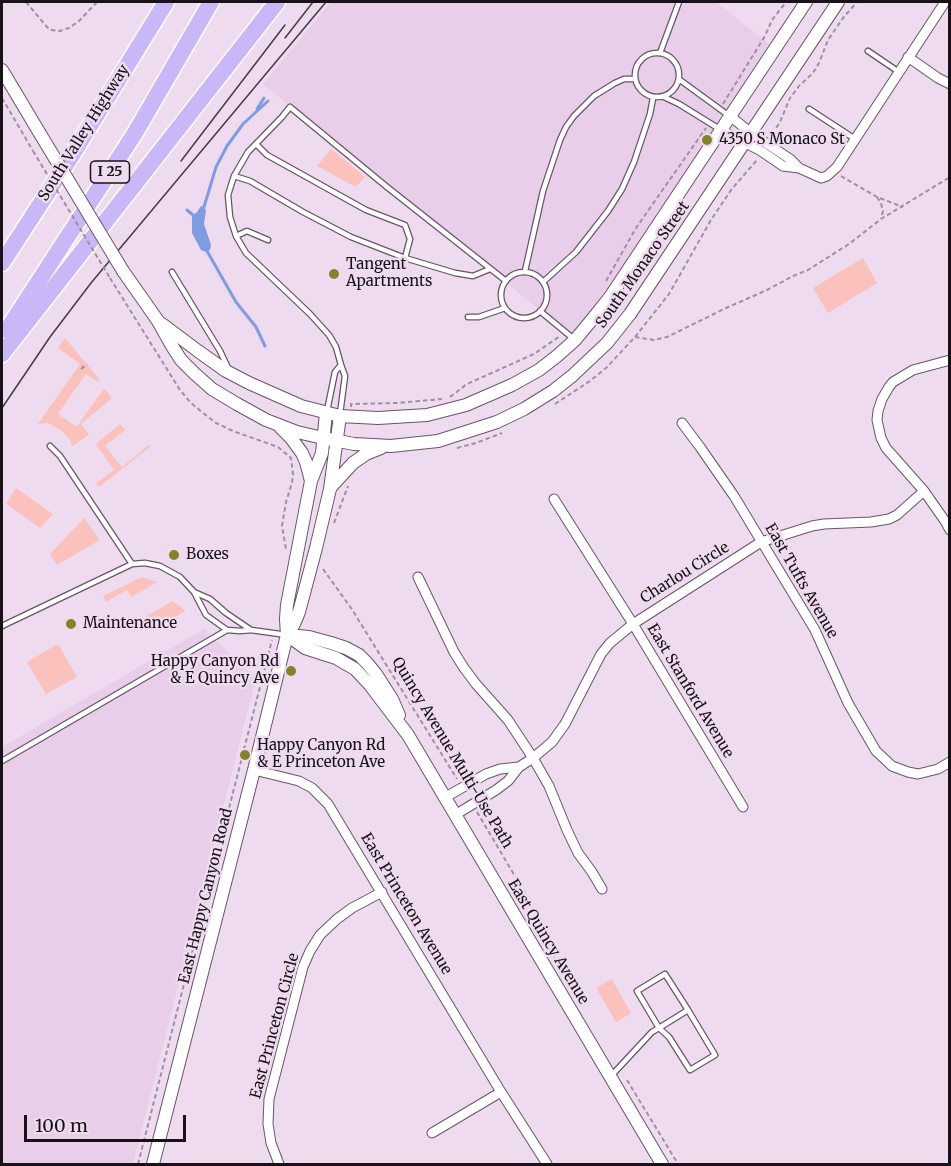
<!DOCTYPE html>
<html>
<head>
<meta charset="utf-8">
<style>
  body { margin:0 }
  #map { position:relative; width:951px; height:1166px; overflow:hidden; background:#efdbf0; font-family:Merriweather,serif }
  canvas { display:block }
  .frame { position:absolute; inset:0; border:3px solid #181118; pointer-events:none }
  .scale { position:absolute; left:24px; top:1115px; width:162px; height:27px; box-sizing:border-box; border:3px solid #181118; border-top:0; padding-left:8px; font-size:18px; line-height:21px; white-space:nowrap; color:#181118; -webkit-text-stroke:4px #efdbf0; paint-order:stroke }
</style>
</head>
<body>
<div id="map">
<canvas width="951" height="1166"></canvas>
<div class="frame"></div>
<div class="scale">100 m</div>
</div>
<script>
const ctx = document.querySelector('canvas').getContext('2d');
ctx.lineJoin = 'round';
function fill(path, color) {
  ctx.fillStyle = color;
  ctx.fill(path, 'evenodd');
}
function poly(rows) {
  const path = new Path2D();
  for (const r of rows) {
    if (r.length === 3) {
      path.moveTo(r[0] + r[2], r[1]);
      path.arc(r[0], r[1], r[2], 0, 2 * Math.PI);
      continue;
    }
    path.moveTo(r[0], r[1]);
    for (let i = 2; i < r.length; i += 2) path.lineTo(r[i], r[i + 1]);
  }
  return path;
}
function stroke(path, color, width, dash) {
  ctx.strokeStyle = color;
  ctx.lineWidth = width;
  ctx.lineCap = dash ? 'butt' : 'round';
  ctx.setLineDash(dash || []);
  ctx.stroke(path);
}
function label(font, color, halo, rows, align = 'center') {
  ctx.font = font + ' Merriweather,serif';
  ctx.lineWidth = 5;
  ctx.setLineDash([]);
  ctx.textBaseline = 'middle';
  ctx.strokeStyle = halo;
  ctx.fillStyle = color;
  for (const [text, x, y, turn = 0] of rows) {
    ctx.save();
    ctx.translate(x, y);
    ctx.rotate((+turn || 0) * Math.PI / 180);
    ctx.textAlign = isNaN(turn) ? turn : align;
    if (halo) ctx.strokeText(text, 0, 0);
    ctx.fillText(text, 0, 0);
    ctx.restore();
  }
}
fill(poly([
  [331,2,716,2,769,44,602,297,570,335,263,84],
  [204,629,256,678,133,1164,2,1164,2,747]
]), '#e9cee9');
fill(poly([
  [331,149,365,177,356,187,317,166],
  [863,258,877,283,828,313,813,288],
  [65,338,100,380,98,382,86,374,58,414,77,427,104,388,112,398,81,424,89,435,72,446,70,440,61,430,48,423,38,424,80,364,58,348],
  [120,424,125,430,105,446,122,467,150,444,151,446,99,487,96,483,114,470,96,444],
  [16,488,53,514,40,528,6,504],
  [84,518,100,540,57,565,50,554],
  [142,577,157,582,132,597,127,590,106,602,103,596],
  [173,601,185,611,151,631,143,618],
  [58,644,77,677,46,694,27,662],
  [612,979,631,1013,616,1022,596,988]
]), '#fac1bd');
fill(poly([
  [201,206,204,207,206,210,204,224,211,245,210,250,206,252,201,250,192,233,192,216,197,212]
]), '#819be0');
stroke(poly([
  [257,109,264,98],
  [204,207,216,167,227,146,243,124,268,101],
  [187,210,193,215],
  [207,251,236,302,256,327,265,346]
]), '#819be0', 3);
const lane = poly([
  [868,51,899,72],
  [657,75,22],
  [660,53,679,2],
  [680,80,728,115],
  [664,97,679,104,721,130],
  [809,109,855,139],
  [234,176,250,181,303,212,351,237,405,258,410,239,405,225,366,210,267,155,256,144],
  [236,236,247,231,268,240],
  [405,258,455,273,473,276,490,269],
  [525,271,543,191,560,140,566,127,574,116,594,96,615,83,624,79,635,79],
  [172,272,220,351,229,370],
  [524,295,23],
  [543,282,576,252,608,211,622,189,634,162,650,114,653,98],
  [540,311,575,340],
  [468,317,479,317,505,308],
  [327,411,335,372,341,365],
  [340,414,345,376,341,365,336,347,329,335,310,314,246,253,236,236,230,217,228,195,234,176,248,152,282,117,290,107,387,187,506,281],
  [50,446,60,456,132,564],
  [194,592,210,599,226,613,251,630],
  [2,626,132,564,145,563,160,566,180,577,194,592,206,615,227,630,240,631,251,630,287,635],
  [2,761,227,630],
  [612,1075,652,1032,659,1028,688,1010,665,974,637,991,659,1028,669,1037,690,1070,715,1055,688,1010]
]);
const street = poly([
  [908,57,938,78,950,84],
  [730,116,751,133,790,159,799,168,821,178,827,176,837,167,945,2],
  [721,130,761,151,783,166,799,168],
  [950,360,913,370,893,382,889,387,882,399,878,411,877,420,881,438,886,448,924,491,945,521,950,530],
  [682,423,700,447,734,496,815,630,848,703,876,751,892,766,908,772,918,774,938,769,950,762],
  [554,499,633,624,743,807],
  [418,577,454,652,464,668,476,684,508,720,533,758,549,786,567,830,578,853,592,872,602,889],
  [254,770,299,781,312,788,328,804,501,1092,547,1164],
  [444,798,486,774,500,769,519,767],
  [455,815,496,790,508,781,519,767,533,758,552,742,565,724,601,654,610,643,633,624,761,542,812,526,824,524,871,522,889,519,897,515,924,491],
  [432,1133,501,1092],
  [279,1164,271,1143,268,1124,269,1099,303,967,310,951,320,935,337,919,352,908,382,892]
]);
const secondary = poly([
  [2,70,39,132],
  [123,271,158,321,172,346,181,360,194,373,212,389,237,404,266,420,297,432,323,438,354,444,391,446,438,441,497,422,524,409,553,391,572,376,607,343,630,314,838,2],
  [162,324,198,351,226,371,249,383,301,406,340,416,378,418,427,415,466,405,512,385,539,370,557,356,575,340,590,322,610,297,806,2],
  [280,427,291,438,302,453,306,462,311,481],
  [330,488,353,463,366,454,381,448],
  [287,635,305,648,336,658,355,669,370,685,408,735,662,1164],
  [287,635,294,624,299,612,316,548,330,489,340,416],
  [288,635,309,637,331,643,346,648,359,655,367,663,376,674,392,699,399,715],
  [153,1164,254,770,287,635,286,619,287,605,311,481,322,453,326,413]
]);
const highway = poly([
  [2,263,67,163,166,2],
  [7,330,135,133,211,2],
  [2,354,277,2]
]);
stroke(lane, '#675567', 7);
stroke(street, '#675567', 11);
stroke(secondary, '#675567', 14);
stroke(highway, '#fff', 19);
stroke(poly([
  [26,2,47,27,51,30,60,31,69,28,79,21,97,2],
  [2,98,33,151],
  [723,104,765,36,772,20,786,2],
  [772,134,780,122,790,98,799,86,813,73,819,63,828,40,843,18,857,2],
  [841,176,877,197,903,207],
  [877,197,881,203,883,211,881,219],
  [110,278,180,390,190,402,203,413,216,423,233,431,278,447,291,458,293,474,292,483,286,502,282,526,286,549],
  [606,281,636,228,706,128],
  [635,337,654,340,667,337,726,308,767,290,793,276,808,270,849,244,881,219,950,177],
  [81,369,87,364],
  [450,397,467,384,534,354,560,336],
  [555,404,590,381,606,368,635,337,669,294,711,220,731,190,757,160],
  [351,407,351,404,397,403,442,399],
  [457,448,476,443,502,433],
  [334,523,348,486],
  [323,569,351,608,457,779],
  [477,812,548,932,555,960],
  [627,1080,678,1164],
  [138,1164,272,640]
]), '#9f8f9f', 2, [4.5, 3]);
stroke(lane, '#fff', 4.5);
stroke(street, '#fff', 9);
stroke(secondary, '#fff', 12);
stroke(highway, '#c9b7f8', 16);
stroke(poly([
  [285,38,313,2],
  [181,161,285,25],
  [2,408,50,337,91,283,326,2]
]), '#443a44', 1.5);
const secondaryBridge = poly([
  [39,132,123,271]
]);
stroke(secondaryBridge, '#675567', 14, []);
stroke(poly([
  [33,151,110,278]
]), '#9f8f9f', 2, [4.5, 3]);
stroke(secondaryBridge, '#fff', 12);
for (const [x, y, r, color] of [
  [707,140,6,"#83832c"],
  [334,274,6,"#83832c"],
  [174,555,6,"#83832c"],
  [71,624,6,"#83832c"],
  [291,671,6,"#83832c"],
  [245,755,6,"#83832c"]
]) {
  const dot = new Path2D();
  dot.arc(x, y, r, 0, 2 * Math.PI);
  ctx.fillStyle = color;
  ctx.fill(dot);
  stroke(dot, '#efdbf0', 2);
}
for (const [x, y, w] of [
  [110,172,39]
]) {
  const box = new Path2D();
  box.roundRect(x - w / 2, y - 11, w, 22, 4.5);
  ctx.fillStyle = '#efdbf0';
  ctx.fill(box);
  stroke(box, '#181118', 1.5);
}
label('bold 14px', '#181118', null, [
  ["I 25",110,172]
]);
label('15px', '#181118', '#efdbf0', [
  ["South Valley Highway",84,133,-58],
  ["South Monaco Street",643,265,-55],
  ["Charlou Circle",685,573,-32],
  ["East Tufts Avenue",801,581,60],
  ["East Stanford Avenue",690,691,59],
  ["Quincy Avenue Multi-Use Path",452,753,59],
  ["East Happy Canyon Road",206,896,-76],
  ["East Princeton Avenue",406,904,59],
  ["East Quincy Avenue",548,942,59],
  ["East Princeton Circle",275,1026,-75]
]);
label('15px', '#181118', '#efdbf0', [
  ["4350 S Monaco St",719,140],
  ["Tangent",346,265],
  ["Apartments",346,282],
  ["Boxes",186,555],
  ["Maintenance",83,624],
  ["Happy Canyon Rd",279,662,"right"],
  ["& E Quincy Ave",279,679,"right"],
  ["Happy Canyon Rd",257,746],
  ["& E Princeton Ave",257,763]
], 'left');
</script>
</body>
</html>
